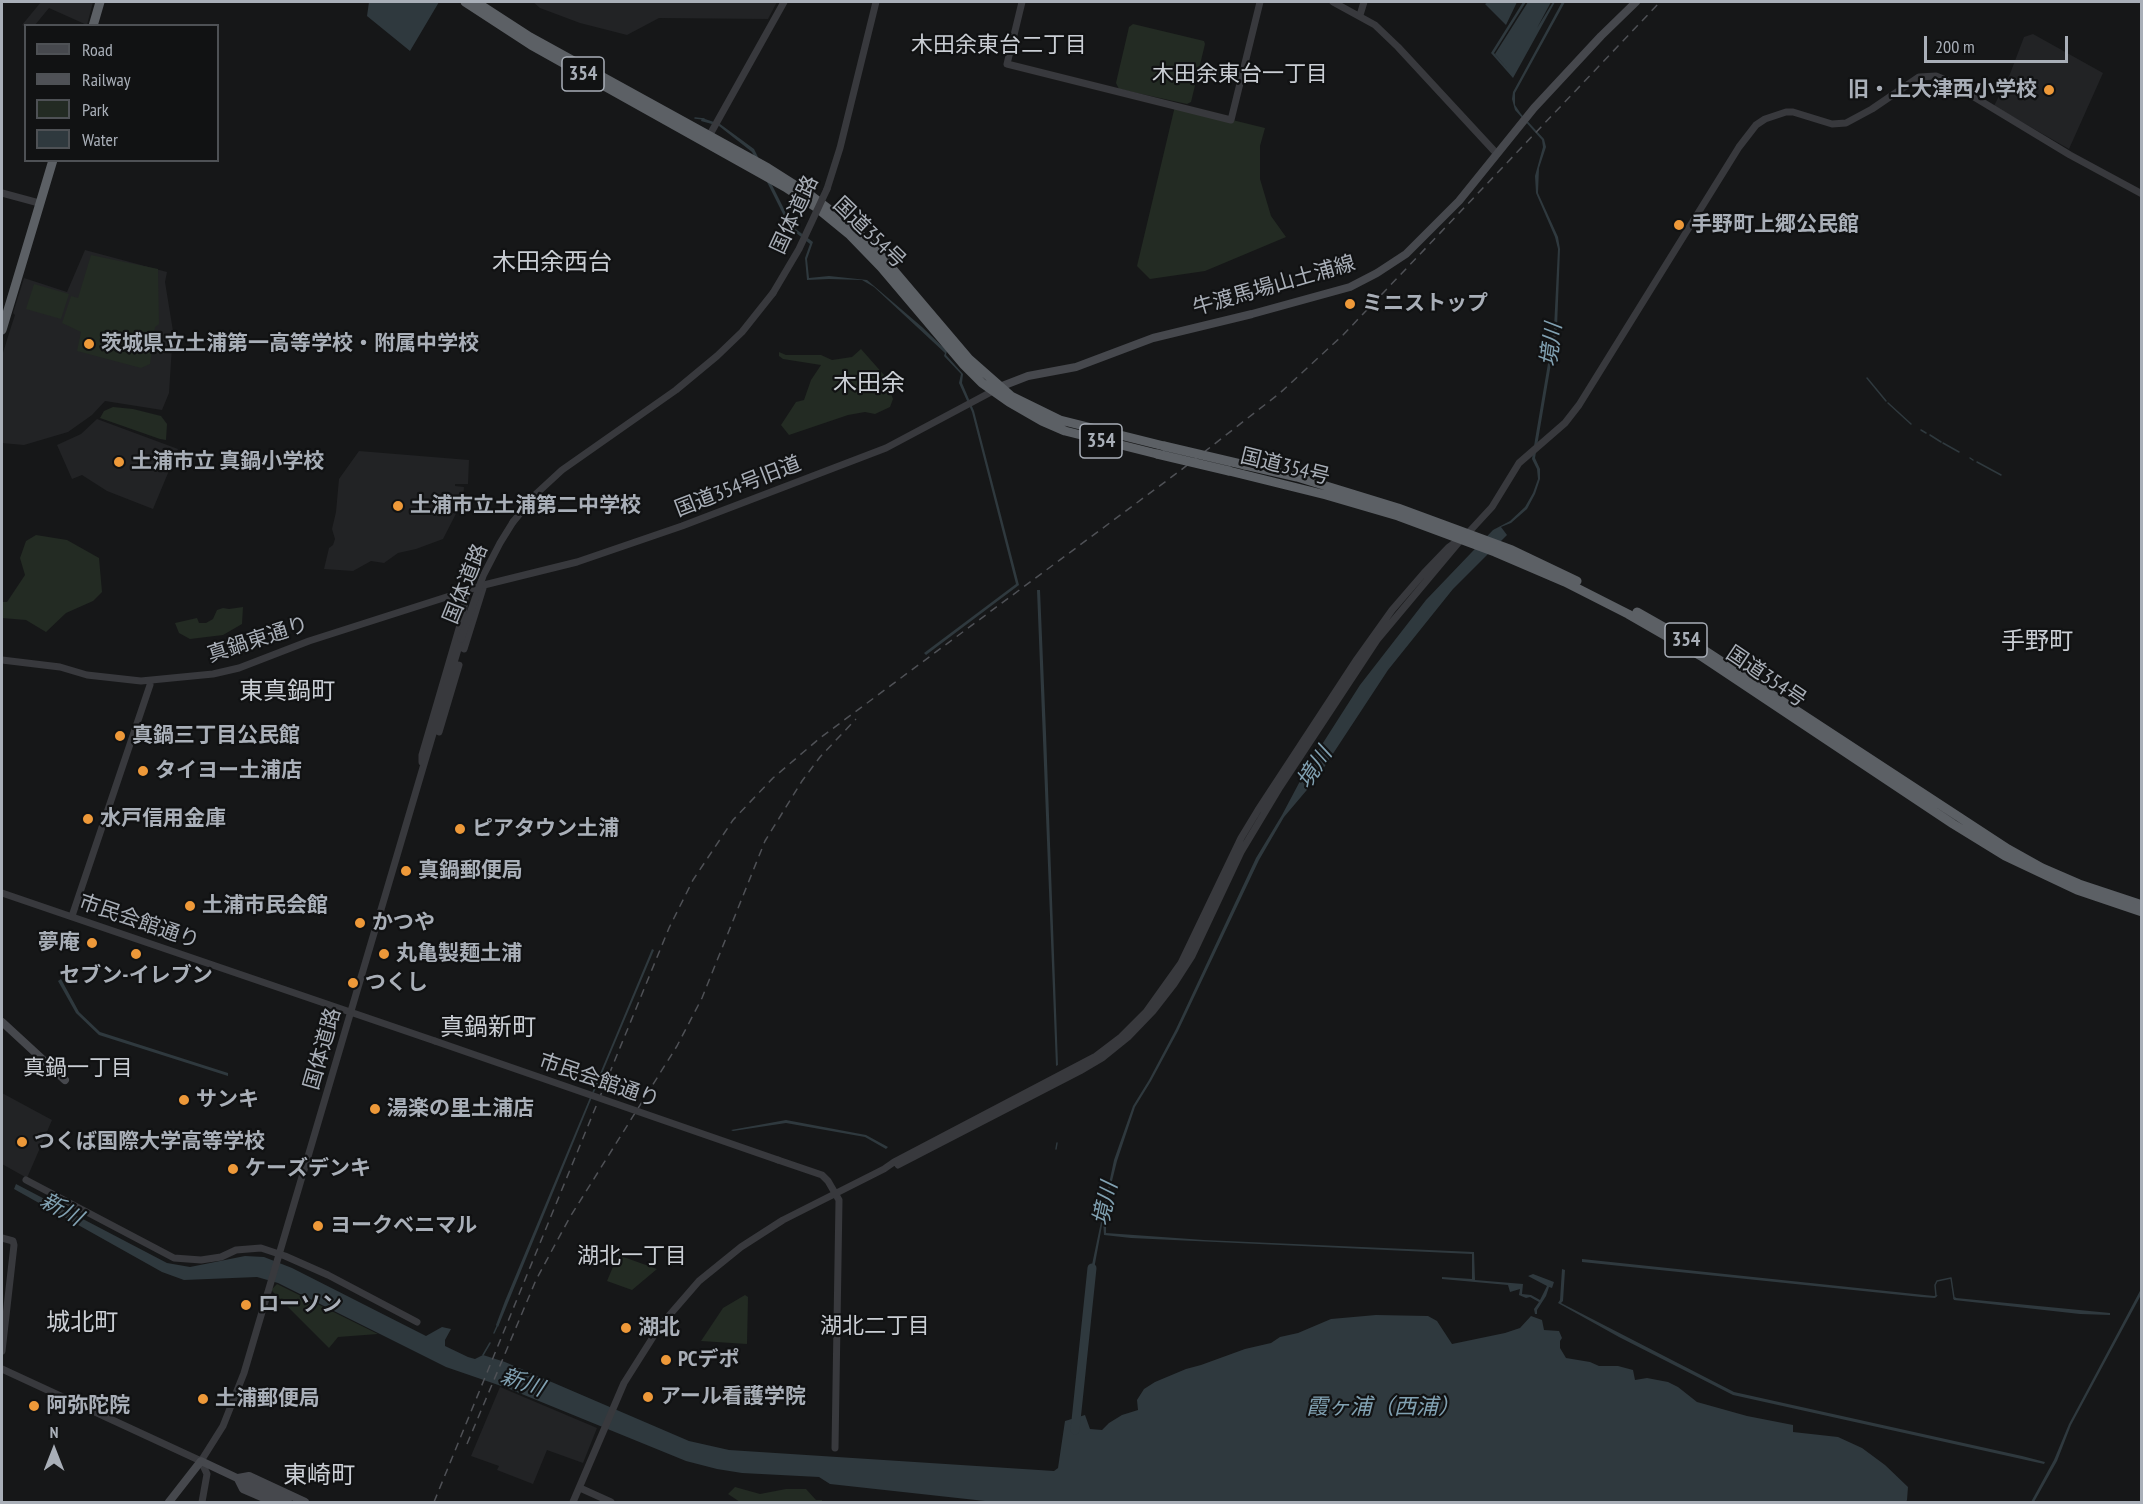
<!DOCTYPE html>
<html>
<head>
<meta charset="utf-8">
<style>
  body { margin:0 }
  #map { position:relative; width:2143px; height:1504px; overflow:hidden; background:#161718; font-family:"PT Sans Narrow",sans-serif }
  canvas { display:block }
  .frame { position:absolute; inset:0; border:3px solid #a9afb8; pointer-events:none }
  .legend { position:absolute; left:24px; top:24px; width:195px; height:138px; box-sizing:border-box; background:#111213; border:2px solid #4e5155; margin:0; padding:8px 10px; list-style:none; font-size:18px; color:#a9afb8 }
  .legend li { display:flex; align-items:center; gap:12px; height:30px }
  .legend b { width:30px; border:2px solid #4e5155 }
  .north { position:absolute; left:24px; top:1420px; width:60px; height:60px; -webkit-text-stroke:4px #111213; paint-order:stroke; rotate:0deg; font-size:16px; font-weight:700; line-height:24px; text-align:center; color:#a9afb8 }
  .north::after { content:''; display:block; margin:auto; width:21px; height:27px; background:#a9afb8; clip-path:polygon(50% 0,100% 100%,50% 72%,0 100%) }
  .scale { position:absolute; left:1924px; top:36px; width:144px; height:27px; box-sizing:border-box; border:3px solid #a9afb8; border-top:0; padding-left:8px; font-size:18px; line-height:21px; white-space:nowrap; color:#a9afb8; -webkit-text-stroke:4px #111213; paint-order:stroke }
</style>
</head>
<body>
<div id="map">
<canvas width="2143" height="1504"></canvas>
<div class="frame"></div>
<ul class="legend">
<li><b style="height:8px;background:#46484d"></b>Road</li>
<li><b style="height:8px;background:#4f5156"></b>Railway</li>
<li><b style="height:16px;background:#232b23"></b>Park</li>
<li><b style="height:16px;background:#2f393e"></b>Water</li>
</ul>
<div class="north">N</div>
<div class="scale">200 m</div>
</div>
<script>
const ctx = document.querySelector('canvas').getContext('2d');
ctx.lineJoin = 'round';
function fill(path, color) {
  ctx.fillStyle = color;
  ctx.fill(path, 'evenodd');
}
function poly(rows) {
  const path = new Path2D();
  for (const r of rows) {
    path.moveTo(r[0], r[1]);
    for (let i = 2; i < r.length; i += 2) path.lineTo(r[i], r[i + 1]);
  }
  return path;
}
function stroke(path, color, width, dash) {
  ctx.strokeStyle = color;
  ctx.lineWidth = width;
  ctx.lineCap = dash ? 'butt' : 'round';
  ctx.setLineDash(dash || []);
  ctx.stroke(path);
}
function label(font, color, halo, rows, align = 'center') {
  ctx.font = font + ' "PT Sans Narrow","Noto Sans JP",sans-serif';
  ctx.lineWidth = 4.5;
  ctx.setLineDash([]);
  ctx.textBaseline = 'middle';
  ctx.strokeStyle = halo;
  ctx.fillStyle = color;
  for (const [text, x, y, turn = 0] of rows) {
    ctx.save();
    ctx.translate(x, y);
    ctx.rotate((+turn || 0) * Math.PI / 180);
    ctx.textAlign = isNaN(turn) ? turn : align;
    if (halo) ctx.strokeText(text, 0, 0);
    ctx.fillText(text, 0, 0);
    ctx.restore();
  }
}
fill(poly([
  [41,2,93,2,87,25,49,8,35,25,25,27,22,25],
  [533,2,777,2,768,19,659,18,627,35,580,23,540,8],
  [2033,34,2103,73,2069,149,1994,106,2010,74,2024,37],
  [85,250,167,272,165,282,173,331,169,393,162,410,105,401,92,415,68,432,24,445,2,443,2,356,11,327,15,315,13,313,24,278,67,292],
  [97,419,178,449,153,509,107,491,82,475,72,479,57,445,81,434],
  [359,451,469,460,468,484,455,484,455,486,464,487,463,500,443,539,416,549,398,553,384,563,371,561,353,571,324,569,329,548,333,545,335,539,332,529,336,512,339,479],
  [2,1093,52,1120,27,1178,2,1164],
  [500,1387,597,1428,583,1463,547,1450,533,1484,497,1470,499,1466,471,1456]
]), '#222325');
fill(poly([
  [1133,24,1204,41,1205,44,1191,102,1187,104,1119,89,1116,83,1129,27],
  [1175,106,1265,128,1260,146,1260,179,1271,216,1286,237,1205,271,1150,279,1137,266],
  [91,255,158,269,159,324,155,327,150,364,141,368,77,351,81,332,62,323,71,296,78,298],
  [34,284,69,294,61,319,26,309],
  [861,349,884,375,893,399,890,407,875,414,865,412,848,415,789,435,781,425,796,402,804,400,811,380,821,365,783,359,779,356,779,352,786,355,821,355,832,360,852,357],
  [113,407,133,409,161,416,167,424,166,440,160,439,100,418,104,411],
  [36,535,67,540,99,558,102,592,93,601,66,613,46,632,26,620,2,618,2,602,7,602,25,575,20,558,26,541],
  [243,607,242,624,223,635,190,639,179,633,175,623,197,618,199,623,206,623,213,619,217,610,223,608,229,609],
  [618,1255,657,1269,632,1290,607,1281],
  [277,1284,378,1334,338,1337,329,1348,271,1290],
  [745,1295,748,1297,747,1344,701,1341,723,1308],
  [735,1487,760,1494,786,1489,806,1489,816,1500,822,1500,822,1502,740,1502,728,1494]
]), '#232b23');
fill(poly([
  [369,2,439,2,410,51,367,16],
  [1488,2,1517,2,1506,25,1485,4],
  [1523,2,1526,2,1494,53,1511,73,1495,54,1528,2,1551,2,1537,28,1553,2,1555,2,1513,78,1491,53],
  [1562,2,1565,2,1515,93,1515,105,1521,114,1544,139,1546,147,1539,168,1538,193,1558,237,1560,249,1557,328,1535,458,1540,469,1540,479,1535,494,1527,509,1511,523,1501,527,1507,535,1453,589,1388,670,1317,778,1284,817,1259,860,1178,1031,1151,1081,1135,1107,1117,1161,1106,1205,1106,1233,1204,1240,1474,1252,1475,1280,1523,1284,1522,1294,1531,1295,1540,1300,1547,1286,1528,1276,1533,1274,1554,1282,1552,1288,1549,1287,1546,1296,1537,1310,1537,1314,1535,1314,1534,1309,1539,1302,1530,1297,1526,1298,1519,1295,1520,1289,1510,1292,1508,1285,1442,1279,1442,1277,1472,1279,1472,1254,1131,1238,1104,1235,1103,1220,1092,1280,1089,1279,1114,1160,1133,1106,1149,1080,1176,1029,1256,858,1282,815,1307,768,1360,685,1426,600,1493,530,1510,521,1525,507,1533,493,1538,479,1537,469,1532,459,1535,440,1554,328,1558,249,1555,237,1536,193,1535,176,1543,147,1542,140,1515,110,1512,99,1513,92],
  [702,118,720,124,754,149,793,227,813,242,807,259,809,278,829,276,867,280,922,327,947,351,946,355,963,374,962,383,974,411,1019,585,926,655,924,653,1016,584,972,412,959,383,961,374,944,356,945,353,874,287,862,280,829,279,807,280,805,258,810,244,790,228,752,152,719,126,701,121],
  [1037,590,1040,590,1046,733,1058,1065,1056,1066],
  [652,949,654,950,590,1102,498,1327,496,1325,505,1301],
  [61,979,79,1012,100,1032,228,1073,228,1076,99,1035,76,1013,58,981],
  [786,1120,866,1135,888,1147,886,1149,865,1137,786,1123,733,1131,731,1130],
  [16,1184,167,1263,190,1267,245,1256,264,1257,292,1268,426,1336,442,1327,451,1329,445,1340,445,1346,468,1357,475,1359,483,1355,505,1362,689,1441,729,1450,1054,1471,1058,1468,1065,1421,1085,1415,1090,1429,1102,1430,1109,1423,1122,1415,1138,1410,1137,1400,1144,1389,1155,1382,1186,1369,1201,1365,1245,1349,1271,1343,1280,1337,1298,1333,1331,1319,1376,1315,1428,1316,1437,1321,1452,1344,1505,1333,1520,1328,1531,1316,1542,1320,1544,1330,1559,1331,1562,1338,1560,1341,1560,1348,1566,1358,1590,1362,1599,1366,1618,1366,1633,1370,1635,1380,1647,1378,1668,1382,1678,1387,1697,1402,1747,1416,1793,1425,1793,1432,1838,1437,1862,1448,1885,1465,1908,1487,1907,1500,1906,1502,994,1502,830,1484,819,1477,742,1473,717,1469,686,1461,507,1388,446,1367,278,1283,257,1277,184,1280,162,1272,14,1189],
  [1582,1259,1934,1296,1938,1295,1935,1298,1921,1297,1582,1262],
  [1562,1269,1565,1270,1563,1301,1561,1303,1734,1392,2022,1456,2045,1462,2044,1464,1733,1395,1619,1337,1558,1303,1560,1300],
  [2141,1289,2141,1295,2071,1425,2057,1461,2034,1502,2031,1502,2054,1460,2069,1424],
  [1955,1297,1956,1298,2110,1313,2110,1315,2080,1314,1954,1300,1953,1298]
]), '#2f393e');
stroke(poly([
  [695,118,704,119],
  [1867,378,1886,401],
  [1888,403,1911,424],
  [1921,430,1926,433],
  [1930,435,1941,442],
  [1943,443,1959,452],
  [1970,458,1973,460],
  [1977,462,2001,475],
  [1056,1149,1057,1143],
  [1936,1296,1935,1285,1937,1281,1951,1278,1954,1298],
  [494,1333,498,1324],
  [483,1355,490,1343]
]), '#2f393e', 1.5);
stroke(poly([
  [1075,1430,1092,1268]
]), '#2f393e', 9);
stroke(poly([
  [1022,2,1007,64,1231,120,1260,2],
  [1333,2,1375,25,1398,47,1497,154],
  [1360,15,1364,2],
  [708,138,784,2],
  [827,189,840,148,876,2],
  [2,193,39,203],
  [513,522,536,494,562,470,676,390,717,356,742,332,773,293],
  [464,649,484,585],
  [2,660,60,667,87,675,141,681,213,674,239,668,309,641,484,585,577,562,682,526,886,448,993,391],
  [439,732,459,665],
  [422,762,422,755,463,615,466,591],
  [2,893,435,1041],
  [72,916,150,685,150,681],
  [778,1160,822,1175,828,1181,839,1200,835,1448],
  [898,1165,1080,1071,1102,1058,1128,1037,1153,1011,1174,984,1192,956,1241,852,1280,787,1377,640,1459,542],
  [26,1180,174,1258,201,1260,221,1257,236,1250,261,1248,285,1256,328,1275,417,1322],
  [2,1238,13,1241,14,1245,2,1351],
  [2,1369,201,1461,207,1474,202,1502],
  [201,1461,223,1426,244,1373,461,639],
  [580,1488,611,1502],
  [573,1502,624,1383,660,1326,699,1281,741,1247,783,1220,884,1169,894,1162,1096,1056,1121,1037,1146,1012,1181,963,1241,838,1258,810,1357,659,1392,610,1424,573,1449,547,1468,533,1492,507,1519,463,1565,423,1579,405,1739,147,1756,125,1765,119,1786,112,1793,112,1832,124,1846,123,1872,109,1919,77,1936,76,1946,80,2070,155,2142,194]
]), '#38393d', 7);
stroke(poly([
  [997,388,1028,376,1076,367,1153,338,1252,314,1350,287,1377,273,1406,254,1459,201,1534,108,1601,36,1636,2],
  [2,1022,65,1080],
  [238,1478,249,1476,305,1502],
  [238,1479,243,1489,273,1502],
  [169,1502,201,1461,288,1502]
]), '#46484d', 8);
stroke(poly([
  [465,2,531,45,785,187,817,208,850,235,881,267,964,365,982,383,1009,402,1042,421,1065,431,1157,454],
  [476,2,530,37,768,168,809,194,842,219,873,246,969,359,1011,396,1060,420,1164,446],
  [93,26,100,2],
  [2,330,53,160],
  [1245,465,1297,477,1398,508,1512,550,1577,581],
  [1229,471,1326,495,1398,516,1495,552,1565,582,1628,614,1701,656,1953,824,2005,856,2077,890,2142,912],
  [1637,612,1704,650,2008,849,2042,868,2079,884,2142,905]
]), '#5c6065', 9);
stroke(poly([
  [467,1444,536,1280,550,1254,570,1217,677,1046,702,998,765,841,802,781,820,757,856,719],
  [434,1502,669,928,693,880,733,820,773,778,820,738,1181,470,1280,393,1343,335,1660,2]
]), '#4f5156', 1.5, [8, 6]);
stroke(poly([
  [773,293,799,249,827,189],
  [461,639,483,576,500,543,513,522],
  [435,1041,778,1160]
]), '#38393d', 7);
stroke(poly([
  [1164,446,1245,465],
  [1157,454,1229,471]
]), '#5c6065', 9);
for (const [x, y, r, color] of [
  [2049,90,6,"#ee9939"],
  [1679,225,6,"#ee9939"],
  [1350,304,6,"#ee9939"],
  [89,344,6,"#ee9939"],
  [119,462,6,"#ee9939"],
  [398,506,6,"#ee9939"],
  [120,736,6,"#ee9939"],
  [143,771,6,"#ee9939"],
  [88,819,6,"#ee9939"],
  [460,829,6,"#ee9939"],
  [406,871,6,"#ee9939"],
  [190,906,6,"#ee9939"],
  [360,923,6,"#ee9939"],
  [92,943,6,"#ee9939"],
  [136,954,6,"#ee9939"],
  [384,954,6,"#ee9939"],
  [353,983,6,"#ee9939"],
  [184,1100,6,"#ee9939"],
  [375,1109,6,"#ee9939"],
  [22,1142,6,"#ee9939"],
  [233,1169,6,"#ee9939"],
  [318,1226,6,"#ee9939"],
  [246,1305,6,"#ee9939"],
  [626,1328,6,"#ee9939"],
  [666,1360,6,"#ee9939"],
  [648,1397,6,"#ee9939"],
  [203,1399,6,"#ee9939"],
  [34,1406,6,"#ee9939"]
]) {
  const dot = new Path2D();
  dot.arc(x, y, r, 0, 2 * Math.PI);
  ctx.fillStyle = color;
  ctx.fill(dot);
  stroke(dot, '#111213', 2);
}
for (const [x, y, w] of [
  [583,74,42],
  [1101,441,42],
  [1686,640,42]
]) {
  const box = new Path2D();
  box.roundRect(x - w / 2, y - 17, w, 34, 4.5);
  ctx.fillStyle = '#111213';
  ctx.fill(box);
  stroke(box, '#a9afb8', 1.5);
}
label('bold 20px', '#a9afb8', null, [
  ["354",583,74],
  ["354",1101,441],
  ["354",1686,640]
]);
label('bold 21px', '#a9afb8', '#111213', [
  ["旧・上大津西小学校",2037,90,"right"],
  ["手野町上郷公民館",1691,225],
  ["ミニストップ",1362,304],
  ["茨城県立土浦第一高等学校・附属中学校",101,344],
  ["土浦市立 真鍋小学校",131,462],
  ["土浦市立土浦第二中学校",410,506],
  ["真鍋三丁目公民館",132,736],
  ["タイヨー土浦店",155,771],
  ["水戸信用金庫",100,819],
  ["ピアタウン土浦",472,829],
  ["真鍋郵便局",418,871],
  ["土浦市民会館",202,906],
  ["かつや",372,923],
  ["夢庵",80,943,"right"],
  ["丸亀製麺土浦",396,954],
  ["セブン-イレブン",136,976,"center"],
  ["つくし",365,983],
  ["サンキ",196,1100],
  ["湯楽の里土浦店",387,1109],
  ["つくば国際大学高等学校",34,1142],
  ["ケーズデンキ",245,1169],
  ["ヨークベニマル",330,1226],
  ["ローソン",258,1305],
  ["湖北",638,1328],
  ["PCデポ",678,1360],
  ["アール看護学院",660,1397],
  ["土浦郵便局",215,1399],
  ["阿弥陀院",46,1406]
], 'left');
label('21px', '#a9afb8', '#111213', [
  ["国体道路",795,215,-65],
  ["国道354号",869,233,44],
  ["牛渡馬場山土浦線",1274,286,-16],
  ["国道354号",1285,467,14],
  ["国道354号旧道",738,487,-21],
  ["国体道路",466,584,-68],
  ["真鍋東通り",258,640,-18],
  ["国道354号",1766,677,34],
  ["市民会館通り",139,922,19],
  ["国体道路",323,1049,-74],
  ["市民会館通り",599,1081,19]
]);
label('22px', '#caced4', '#111213', [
  ["木田余東台二丁目",999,46],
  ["木田余東台一丁目",1240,75],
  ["真鍋一丁目",78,1069],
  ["湖北一丁目",632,1257],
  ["湖北二丁目",875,1327]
]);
label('italic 22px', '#81a1b2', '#111213', [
  ["境川",1552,345,-83],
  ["境川",1315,768,-57],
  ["境川",1106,1204,-78],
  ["新川",61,1210,29],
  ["新川",522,1383,19],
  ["霞ヶ浦（西浦）",1383,1408]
]);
label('24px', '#caced4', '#111213', [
  ["木田余西台",552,263],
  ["木田余",869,384],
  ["手野町",2037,642],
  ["東真鍋町",287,692],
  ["真鍋新町",488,1028],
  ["城北町",82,1323],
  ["東崎町",319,1476]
]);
</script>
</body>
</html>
